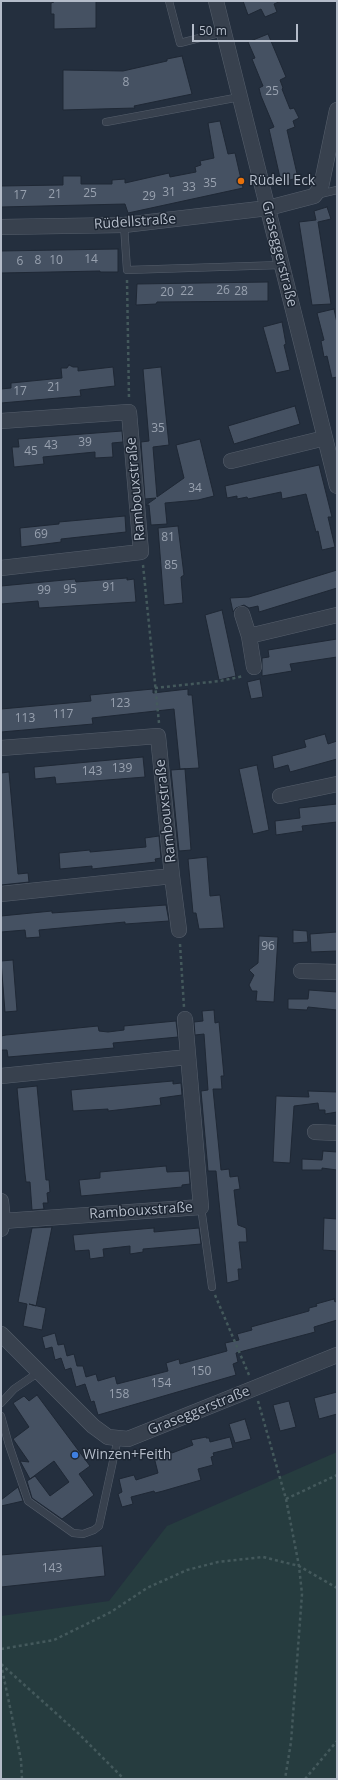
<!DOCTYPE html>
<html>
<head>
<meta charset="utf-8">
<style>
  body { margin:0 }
  #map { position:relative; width:338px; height:1780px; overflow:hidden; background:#242f3e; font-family:"Open Sans",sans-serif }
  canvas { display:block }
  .frame { position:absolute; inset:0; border:2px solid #b4bcc9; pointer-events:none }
  .scale { position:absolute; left:192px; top:24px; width:106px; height:18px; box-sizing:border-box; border:2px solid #b4bcc9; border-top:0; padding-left:5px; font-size:12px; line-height:14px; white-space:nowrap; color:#b4bcc9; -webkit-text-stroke:3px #1d2633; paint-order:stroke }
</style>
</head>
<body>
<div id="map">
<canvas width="338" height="1780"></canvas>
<div class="frame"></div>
<div class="scale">50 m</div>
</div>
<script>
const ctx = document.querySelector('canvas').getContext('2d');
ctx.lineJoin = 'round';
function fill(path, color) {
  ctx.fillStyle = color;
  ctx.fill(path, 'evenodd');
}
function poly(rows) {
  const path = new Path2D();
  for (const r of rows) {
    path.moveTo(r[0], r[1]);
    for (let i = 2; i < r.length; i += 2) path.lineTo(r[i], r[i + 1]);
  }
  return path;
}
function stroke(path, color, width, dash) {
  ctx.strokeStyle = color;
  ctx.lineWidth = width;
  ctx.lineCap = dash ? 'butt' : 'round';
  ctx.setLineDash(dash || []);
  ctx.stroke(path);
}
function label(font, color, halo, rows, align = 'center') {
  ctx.font = font + ' "Open Sans",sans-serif';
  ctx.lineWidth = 3;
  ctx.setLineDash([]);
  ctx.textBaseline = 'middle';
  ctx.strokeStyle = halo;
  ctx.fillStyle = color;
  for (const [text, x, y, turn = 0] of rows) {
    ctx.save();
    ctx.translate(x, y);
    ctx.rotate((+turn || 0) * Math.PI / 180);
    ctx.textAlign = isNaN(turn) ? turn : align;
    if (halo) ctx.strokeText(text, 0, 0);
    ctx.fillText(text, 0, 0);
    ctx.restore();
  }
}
fill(poly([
  [337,1452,337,1779,1,1779,1,1616,109,1601,167,1526]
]), '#263c3f');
const building = poly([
  [54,1,96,1,96,28,54,29,54,14,51,14,51,3,54,2,54,1],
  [243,1,281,1,274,4,277,12,265,17,261,9,248,15,243,1],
  [268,34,286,77,280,80,283,88,282,89,290,109,294,108,299,118,293,121,295,127,287,130,298,178,281,182,269,129,274,127,261,96,259,88,263,86,252,59,255,58,248,42,268,34],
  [182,56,192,94,134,106,135,108,63,110,63,70,123,71,167,61,167,59,182,56],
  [220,121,228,154,235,153,243,188,128,213,125,204,1,207,1,186,63,185,63,176,81,176,81,184,112,184,112,180,125,179,125,183,169,173,170,177,196,172,195,167,201,165,200,161,214,158,208,123,220,121],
  [327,207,331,219,318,222,331,304,312,305,299,222,316,220,314,211,327,207],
  [118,249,118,272,100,272,100,271,1,273,1,251,118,249],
  [268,282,268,301,157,302,156,304,136,305,137,284,268,282],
  [334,309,337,323,337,377,332,378,327,356,324,357,321,341,324,340,317,313,334,309],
  [282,322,286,344,284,345,290,370,276,373,263,327,282,322],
  [69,365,73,367,78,367,78,371,113,367,115,386,80,390,81,396,1,403,1,389,11,388,11,383,62,378,61,368,67,368,69,365],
  [161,367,169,445,153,447,157,497,184,478,176,445,200,439,214,496,198,500,165,503,167,524,151,525,149,505,146,505,156,498,145,499,141,442,149,441,143,369,161,367],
  [295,406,300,424,234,444,228,426,295,406],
  [122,431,123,442,112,443,113,457,95,458,95,452,43,457,44,464,14,467,12,447,19,447,18,439,122,431],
  [319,465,332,517,328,517,335,547,322,550,318,531,316,532,306,494,282,499,281,492,248,499,247,497,237,499,237,496,227,498,225,486,319,465],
  [125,516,126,532,61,539,61,542,21,547,20,528,59,524,59,522,125,516],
  [178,526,184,575,181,577,183,603,164,605,158,528,178,526],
  [337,570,337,588,259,612,258,606,249,608,244,605,236,608,233,612,230,598,249,597,337,570],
  [127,578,127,580,134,579,136,602,39,608,38,601,1,604,1,586,75,579,76,582,127,578],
  [222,610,236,676,219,680,205,615,222,610],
  [337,639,337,657,290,664,292,671,262,676,262,658,269,657,268,650,337,639],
  [260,679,263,697,251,699,247,682,260,679],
  [153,689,153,693,188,689,188,695,192,695,199,768,180,769,174,709,92,718,93,724,1,732,1,709,91,701,90,695,153,689],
  [325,734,328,744,337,741,337,759,290,772,288,765,274,769,272,756,306,747,304,740,325,734],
  [143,757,145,777,56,784,55,777,35,779,34,767,143,757],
  [257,765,269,830,253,834,239,769,257,765],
  [185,769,191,850,179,851,171,770,185,769],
  [9,772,18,874,28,873,29,882,1,885,1,773,9,772],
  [337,804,337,822,302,826,303,831,276,835,275,821,300,818,299,808,337,804],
  [159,836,161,858,155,859,156,862,92,869,92,866,60,869,59,853,90,850,90,852,146,847,145,838,159,836],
  [207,857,210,896,220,895,224,928,199,929,196,913,193,913,188,859,207,857],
  [166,905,169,921,125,924,125,922,39,930,40,937,26,938,25,930,1,932,1,916,52,911,52,913,166,905],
  [293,930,307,931,308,942,293,943,293,930],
  [337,932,337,951,311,952,310,934,337,932],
  [259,936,278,937,274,1002,256,1001,257,991,252,991,249,985,254,975,249,970,258,963,259,936],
  [13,960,17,1011,5,1012,1,961,13,960],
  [309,990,337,992,337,1010,308,1007,307,1010,288,1009,288,999,308,999,309,990],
  [214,1010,215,1023,219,1022,224,1076,221,1076,222,1089,213,1089,221,1170,229,1169,230,1177,238,1176,240,1189,234,1190,238,1225,246,1228,247,1242,239,1242,242,1269,238,1269,239,1280,227,1283,216,1171,208,1171,207,1159,201,1091,208,1090,204,1034,195,1035,194,1022,203,1021,202,1011,214,1010],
  [176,1021,178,1037,113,1043,114,1048,8,1057,7,1050,1,1050,1,1036,6,1035,98,1026,99,1031,108,1032,124,1030,124,1026,176,1021],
  [173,1081,173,1084,181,1083,182,1095,160,1098,161,1105,108,1111,108,1109,73,1111,71,1090,173,1081],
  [37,1086,46,1180,49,1180,50,1192,47,1193,48,1203,43,1203,44,1209,32,1210,30,1182,26,1182,25,1174,17,1088,37,1086],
  [308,1091,337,1092,337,1112,325,1114,325,1110,319,1110,318,1103,294,1106,290,1163,273,1162,276,1096,309,1097,308,1091],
  [323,1151,337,1152,337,1170,322,1168,322,1170,302,1170,302,1159,322,1160,323,1151],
  [166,1166,167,1172,189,1171,190,1184,182,1185,182,1187,81,1196,79,1180,100,1178,100,1172,166,1166],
  [324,1218,337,1219,337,1251,323,1250,324,1218],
  [52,1227,36,1306,29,1304,46,1308,42,1330,23,1326,27,1304,18,1302,32,1228,52,1227],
  [154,1228,154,1232,199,1228,201,1244,143,1249,143,1252,130,1254,130,1246,103,1249,104,1257,90,1259,89,1250,75,1251,73,1235,154,1228],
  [334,1299,335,1302,337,1301,337,1320,314,1327,315,1332,236,1353,238,1362,233,1364,236,1375,98,1415,94,1401,91,1402,85,1384,76,1387,71,1368,65,1370,61,1358,55,1360,52,1347,45,1349,42,1337,55,1333,58,1345,64,1344,67,1356,74,1354,77,1366,83,1366,86,1377,96,1374,98,1381,115,1376,117,1384,168,1371,166,1363,179,1359,180,1364,227,1351,225,1343,239,1340,237,1334,252,1330,251,1327,309,1311,309,1308,317,1306,316,1304,334,1299],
  [337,1392,337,1414,319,1419,314,1398,337,1392],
  [37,1395,90,1466,79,1474,94,1495,62,1519,32,1498,27,1481,35,1476,50,1496,69,1482,54,1461,30,1479,20,1461,29,1462,13,1439,29,1427,13,1403,24,1396,29,1401,37,1395],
  [289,1401,296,1427,280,1431,273,1405,289,1401],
  [245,1419,251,1439,235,1443,229,1424,245,1419],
  [206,1437,206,1438,209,1438,210,1442,230,1437,233,1448,213,1453,214,1456,211,1457,213,1465,198,1469,201,1480,163,1491,155,1493,154,1491,131,1497,133,1504,122,1507,118,1494,122,1492,119,1479,134,1475,136,1480,158,1473,154,1457,172,1452,172,1453,193,1445,191,1440,206,1437],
  [18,1487,23,1501,1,1506,1,1500,18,1487],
  [102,1546,105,1576,1,1587,1,1555,102,1546]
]);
fill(building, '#455162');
stroke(building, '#1f2835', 1);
const service = poly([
  [169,1,180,43,223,32],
  [106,122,240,97],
  [316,195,337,190],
  [124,225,127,270,281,265],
  [201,1207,212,1287],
  [1,1403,14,1389,39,1372],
  [1,1416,9,1445,28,1501,73,1533,83,1534,94,1530,99,1526,118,1438]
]);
const minor = poly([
  [216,1,337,486],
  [1,227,124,225,268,208,314,196,321,187,337,110],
  [1,421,129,412,141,552,1,568],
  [231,461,325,438],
  [242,614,249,636],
  [254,667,249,636,337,615],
  [1,748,158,736,172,876,1,894],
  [280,796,337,784],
  [172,876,179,930],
  [301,971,337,972],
  [1,1076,188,1057],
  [315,1132,337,1133],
  [1,1201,3,1221,1,1229],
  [3,1221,201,1207,185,1019],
  [1,1334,93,1426,108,1437,128,1439,337,1355]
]);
stroke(service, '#565f6c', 8);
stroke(minor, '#565f6c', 16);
stroke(poly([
  [127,280,129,399],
  [143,565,159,723],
  [155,688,220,681,244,676],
  [180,944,184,1007],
  [215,1295,249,1375],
  [258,1401,286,1499,299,1566,302,1594,291,1742,285,1779],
  [286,1499,337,1475],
  [1,1649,54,1640,111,1612,147,1588,187,1570,218,1562,263,1557,299,1566,337,1588],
  [1,1664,78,1733,124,1779],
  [1,1664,21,1760,22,1779],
  [305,1779,337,1741],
  [336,1779,337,1779]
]), '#44595c', 2.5, [3, 3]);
stroke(service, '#38414e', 7);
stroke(minor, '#38414e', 15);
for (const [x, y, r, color] of [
  [241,181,4,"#e8710a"],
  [75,1455,4,"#3f7fe0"]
]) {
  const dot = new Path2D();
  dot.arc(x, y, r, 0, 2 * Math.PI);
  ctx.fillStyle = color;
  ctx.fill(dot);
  stroke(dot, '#1d2633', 1.5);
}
label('12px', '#98a1af', null, [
  ["8",126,83],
  ["25",272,92],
  ["35",210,184],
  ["33",189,188],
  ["31",169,193],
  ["25",90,194],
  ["21",55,195],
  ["17",20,196],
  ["29",149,197],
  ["14",91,260],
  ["8",38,261],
  ["10",56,261],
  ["6",20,262],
  ["26",223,291],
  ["22",187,292],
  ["28",241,292],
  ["20",167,293],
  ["21",54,388],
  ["17",20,392],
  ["35",158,429],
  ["39",85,443],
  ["43",51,446],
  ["45",31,452],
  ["34",195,489],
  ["69",41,535],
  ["81",168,538],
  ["85",171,566],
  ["91",109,588],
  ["95",70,590],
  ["99",44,591],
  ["123",120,704],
  ["117",63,715],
  ["113",25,719],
  ["139",122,769],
  ["143",92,772],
  ["96",268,947],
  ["150",201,1372],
  ["154",161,1384],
  ["158",119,1395],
  ["143",52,1569]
]);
label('14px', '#b4bcc9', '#1d2633', [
  ["Rüdell Eck",249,181],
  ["Winzen+Feith",83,1455]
], 'left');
label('14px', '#b4bcc9', '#1d2633', [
  ["Rüdellstraße",135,222,-4],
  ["Graseggerstraße",279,254,76],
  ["Rambouxstraße",136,489,-95],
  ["Rambouxstraße",166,811,-96],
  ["Rambouxstraße",141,1211,-4],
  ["Graseggerstraße",199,1411,-22]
]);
</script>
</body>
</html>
